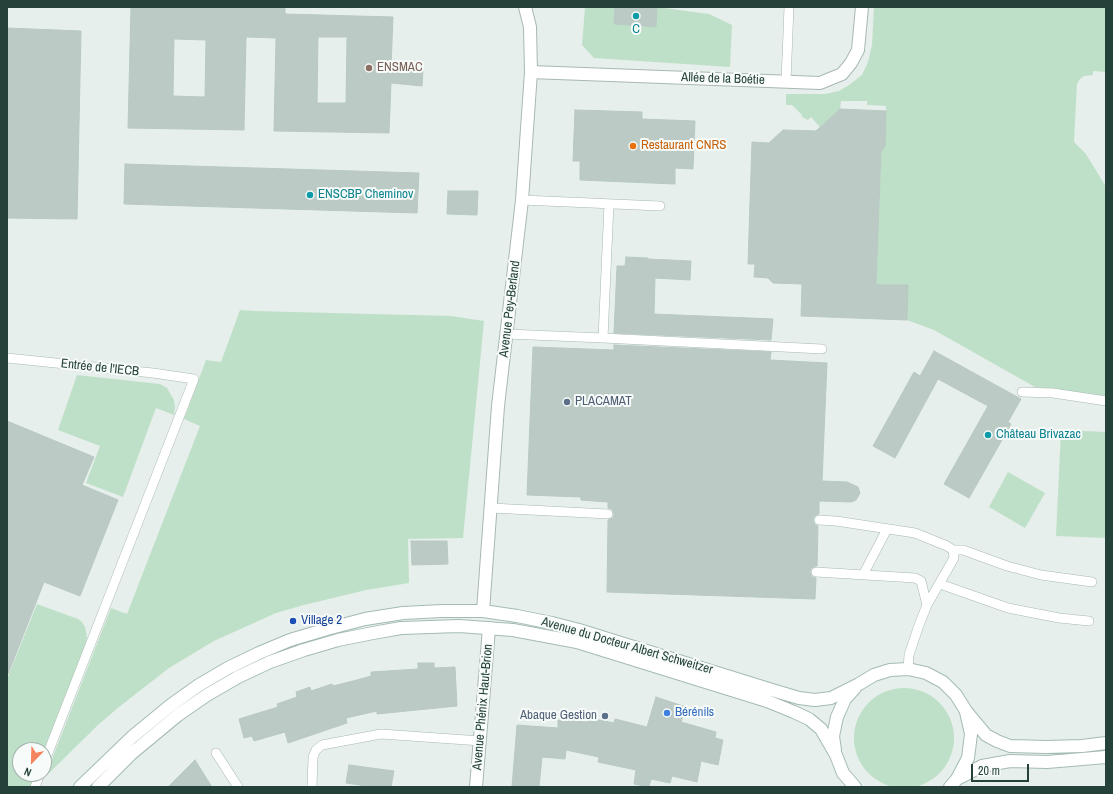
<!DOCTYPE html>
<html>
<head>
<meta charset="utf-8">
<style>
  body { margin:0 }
  #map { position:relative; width:1113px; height:794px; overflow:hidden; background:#e6efeb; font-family:"Archivo Narrow",sans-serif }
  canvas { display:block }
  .frame { position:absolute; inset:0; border:8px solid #24423a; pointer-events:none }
  .north { position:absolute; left:12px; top:742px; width:40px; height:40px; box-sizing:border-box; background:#f7fbf9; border:1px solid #a3b1ad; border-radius:50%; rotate:203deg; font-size:11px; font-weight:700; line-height:16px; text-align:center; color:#24423a }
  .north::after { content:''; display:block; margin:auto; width:14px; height:18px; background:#f4845f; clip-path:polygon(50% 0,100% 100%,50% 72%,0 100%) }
  .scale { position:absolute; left:971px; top:764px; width:58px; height:18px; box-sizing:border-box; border:2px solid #24423a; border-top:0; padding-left:5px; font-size:12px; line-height:14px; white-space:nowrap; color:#24423a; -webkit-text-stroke:3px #f7fbf9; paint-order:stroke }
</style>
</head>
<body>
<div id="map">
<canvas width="1113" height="794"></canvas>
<div class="frame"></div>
<div class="north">N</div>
<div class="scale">20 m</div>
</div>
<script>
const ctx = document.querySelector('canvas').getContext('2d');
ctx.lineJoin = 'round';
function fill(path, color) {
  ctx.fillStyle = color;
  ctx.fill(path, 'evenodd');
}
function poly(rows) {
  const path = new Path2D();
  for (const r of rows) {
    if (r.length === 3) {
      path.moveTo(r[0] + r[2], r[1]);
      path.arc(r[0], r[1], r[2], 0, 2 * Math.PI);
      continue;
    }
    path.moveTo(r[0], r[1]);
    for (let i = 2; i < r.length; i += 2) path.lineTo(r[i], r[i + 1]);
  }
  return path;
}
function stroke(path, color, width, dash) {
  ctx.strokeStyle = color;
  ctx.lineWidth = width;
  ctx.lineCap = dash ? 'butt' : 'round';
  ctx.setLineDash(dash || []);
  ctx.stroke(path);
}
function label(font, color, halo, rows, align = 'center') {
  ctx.font = font + ' "Archivo Narrow",sans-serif';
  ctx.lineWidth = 4;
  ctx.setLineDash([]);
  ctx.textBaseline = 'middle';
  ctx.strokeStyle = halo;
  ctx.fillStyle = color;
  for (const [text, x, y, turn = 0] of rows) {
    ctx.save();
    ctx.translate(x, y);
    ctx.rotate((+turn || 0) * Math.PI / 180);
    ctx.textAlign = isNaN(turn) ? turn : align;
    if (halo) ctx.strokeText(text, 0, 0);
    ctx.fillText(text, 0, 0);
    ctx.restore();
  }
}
fill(poly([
  [585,7,615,7,614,24,640,26,641,27,656,27,657,7,709,14,732,25,730,67,594,58,582,45],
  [874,7,1106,7,1106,72,1093,71,1093,75,1084,76,1080,79,1077,84,1074,142,1086,154,1106,187,1106,396,1035,387,934,330,907,320,908,286,885,285,876,288,881,160,880,153,883,149,885,139,886,106,867,105,867,101,841,101,840,109,820,127,811,117,808,120,802,117,802,115,792,105,786,105,786,94,825,94,839,91,849,85,862,75,868,62,872,45],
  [240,310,254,311,451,316,484,321,463,538,408,539,409,583,366,590,304,605,276,613,214,641,169,668,119,707,98,725,45,777,111,608,127,614,200,426,184,419,206,360,221,362],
  [77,375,160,384,167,388,174,400,175,407,174,415,156,408,123,497,86,483,100,446,58,430],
  [1061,430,1106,432,1106,538,1056,536],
  [1008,472,1045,493,1025,528,989,507],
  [37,604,78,619,82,622,85,627,87,637,86,643,44,753,44,750,20,750,20,774,36,774,31,787,7,787,7,679],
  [904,738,50]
]), '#bfe0c8');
const building = poly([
  [131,7,238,8,238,7,285,7,285,14,393,17,391,67,423,69,422,86,391,83,389,133,274,131,276,38,246,37,244,130,128,128,131,7],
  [318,37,347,37,346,103,317,103,318,37],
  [174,39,206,40,205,97,173,96,174,39],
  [615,7,657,7,656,27,614,24,615,7],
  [7,28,81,31,77,219,7,218,7,28],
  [840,109,886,111,885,146,881,152,876,285,908,285,907,320,801,316,802,284,773,283,768,278,754,277,755,264,748,264,752,142,769,143,783,130,816,131,840,109],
  [575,110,642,112,642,119,695,121,693,169,675,168,675,184,580,180,580,161,573,161,575,110],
  [125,164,419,173,417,213,124,204,125,164],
  [448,191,478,191,477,215,447,214,448,191],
  [626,257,648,258,648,259,691,261,690,280,655,278,654,314,773,319,771,340,614,333,617,266,625,266,626,257],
  [614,345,771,352,770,360,827,363,822,481,847,482,858,487,860,493,856,500,851,502,819,501,819,514,814,516,813,520,815,525,818,526,817,566,811,568,810,572,812,577,816,578,815,599,607,592,608,520,613,518,614,514,612,509,608,508,608,502,581,500,581,497,527,495,533,347,614,350,614,345],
  [934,351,1021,399,1008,422,1011,424,969,498,944,484,988,406,938,379,895,458,873,446,914,372,920,376,934,351],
  [7,421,94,457,82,485,118,500,80,596,44,582,8,674,7,421],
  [411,541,447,541,448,564,412,565,411,541],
  [418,663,434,663,434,668,455,667,457,706,377,714,377,711,346,718,347,723,288,743,285,732,254,741,252,736,244,738,239,719,278,707,277,704,297,697,296,692,310,687,311,691,332,684,333,686,357,680,371,676,371,672,418,669,418,663],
  [656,697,686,707,681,722,716,732,715,738,723,740,718,765,701,761,697,782,672,776,670,783,651,779,649,787,634,784,636,770,598,762,599,757,566,750,565,759,542,757,539,787,512,787,517,725,558,728,558,720,588,722,589,718,614,723,615,719,647,727,656,697],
  [195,760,212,787,168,787,195,760],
  [349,765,394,771,391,787,373,787,346,783,349,765]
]);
fill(building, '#bbcac4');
stroke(building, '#b8c9c2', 1);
const service = poly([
  [786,82,789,7],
  [522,200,660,206],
  [507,334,603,338,609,204],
  [603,338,822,349],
  [7,358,153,373,194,379,44,763],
  [1022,392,1053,393,1106,401],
  [491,508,608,514],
  [819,520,836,521,915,533,947,546,953,550,954,558,927,605,919,625,909,655,908,669],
  [953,550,963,550,1007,566,1041,575,1092,582],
  [816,572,915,578,921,581,927,605],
  [863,575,887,529],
  [940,584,1008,608,1059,618,1089,621],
  [216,753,238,787],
  [35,787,40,774],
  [312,787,313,757,316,750,322,745,381,734,481,741]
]);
const minor = poly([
  [531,72,820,83,842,74,851,63,858,50,862,7],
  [476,787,489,628]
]);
const tertiary = poly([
  [483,611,498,406,522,200,531,72,530,27,525,7]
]);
const secondary = poly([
  [835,750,833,736,837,717,845,699,855,688],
  [957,779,982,766,1010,761,1047,762,1106,757],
  [80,787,132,737,171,705,199,685,228,668,259,653,290,640,327,629,365,619,403,613,442,611,483,611,517,616,552,623,579,630,772,690,799,698,815,700,831,698,859,684,874,675,890,670,908,669,926,673,943,682,956,695,966,711,986,735,997,741,1010,746,1046,747,1082,746,1106,743],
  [98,787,131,754,178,715,207,695,238,677,270,662,304,650,338,640,373,633,401,628,459,626,513,630,577,642,767,701,794,712,809,719,821,729,836,755,843,773,855,787],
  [950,787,957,779,968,758,971,734,966,712]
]);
stroke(service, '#a8b8b2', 10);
stroke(minor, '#a8b8b2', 14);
stroke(tertiary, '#a8b8b2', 14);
stroke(secondary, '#a4bbb3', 14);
stroke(service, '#fff', 9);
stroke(minor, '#fff', 12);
stroke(tertiary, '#fff', 12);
stroke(secondary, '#fff', 12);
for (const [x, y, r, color] of [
  [636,16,4,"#0f9aa8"],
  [369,68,4,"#8d6e63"],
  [633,146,4,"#e8710a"],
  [310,195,4,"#0f9aa8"],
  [567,402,4,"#5c6f8a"],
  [988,435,4,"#0f9aa8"],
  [293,621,4,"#1a4fb4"],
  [667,713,4,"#3f7fe0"],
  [605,716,4,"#5c6f8a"]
]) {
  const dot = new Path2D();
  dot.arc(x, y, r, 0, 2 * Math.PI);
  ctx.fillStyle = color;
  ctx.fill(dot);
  stroke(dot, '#f7fbf9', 1.5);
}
label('13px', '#0d838f', '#f7fbf9', [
  ["C",636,30,"center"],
  ["ENSCBP Cheminov",318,195],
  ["Château Brivazac",996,435]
], 'left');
label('13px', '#785e54', '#f7fbf9', [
  ["ENSMAC",377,68]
], 'left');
label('13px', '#24423a', '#f7fbf9', [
  ["Allée de la Boétie",723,79,2],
  ["Avenue Pey-Berland",510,309,-83],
  ["Entrée de l'IECB",100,368,6],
  ["Avenue du Docteur Albert Schweitzer",627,646,16],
  ["Avenue Phénix Haut-Brion",483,707,-85]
]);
label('13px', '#c56008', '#f7fbf9', [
  ["Restaurant CNRS",641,146]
], 'left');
label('13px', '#4e5e75', '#f7fbf9', [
  ["PLACAMAT",575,402],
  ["Abaque Gestion",597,716,"right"]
], 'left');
label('13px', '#164399', '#f7fbf9', [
  ["Village 2",301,621]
], 'left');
label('13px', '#366cbe', '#f7fbf9', [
  ["Bérénils",675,713]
], 'left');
</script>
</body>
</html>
